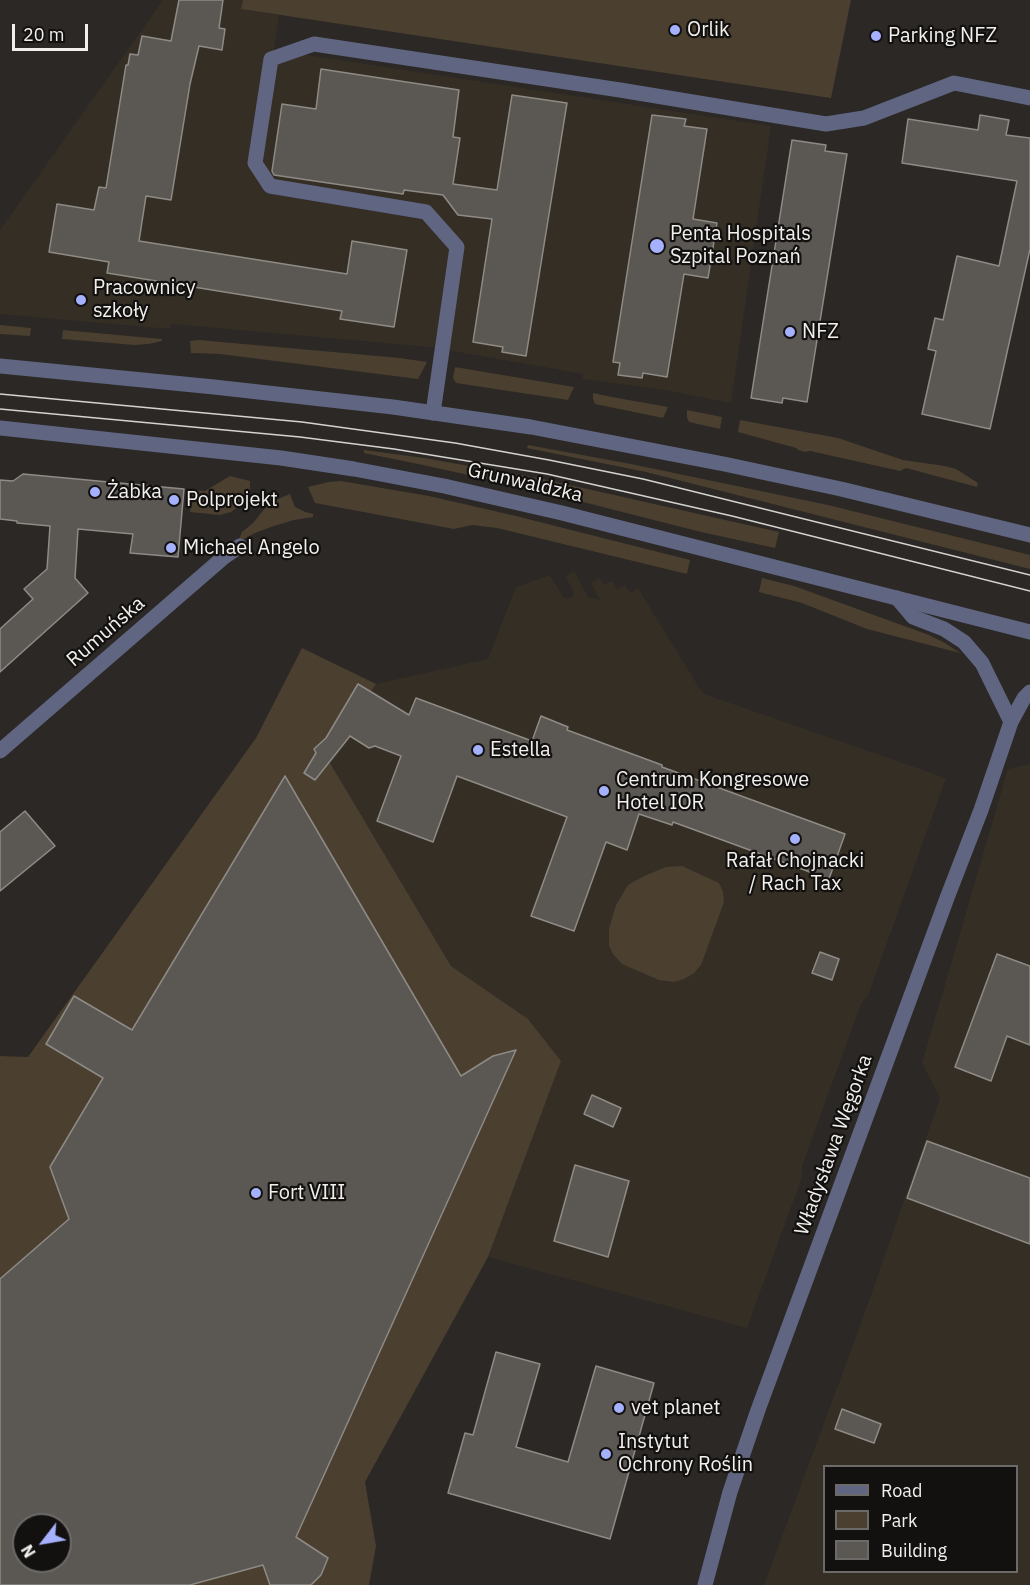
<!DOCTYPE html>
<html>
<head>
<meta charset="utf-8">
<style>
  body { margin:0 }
  #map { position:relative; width:1030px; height:1585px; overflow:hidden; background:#2b2825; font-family:"IBM Plex Sans",sans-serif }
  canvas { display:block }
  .legend { position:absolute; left:823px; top:1465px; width:195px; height:108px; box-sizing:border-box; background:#131110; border:2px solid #6c6a68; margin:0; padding:8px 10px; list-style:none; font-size:18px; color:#f2f0ed }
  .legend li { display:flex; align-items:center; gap:12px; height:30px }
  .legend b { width:30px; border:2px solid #6c6a68 }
  .north { position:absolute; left:12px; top:1513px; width:60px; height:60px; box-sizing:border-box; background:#131110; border:2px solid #6c6a68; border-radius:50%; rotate:239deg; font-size:16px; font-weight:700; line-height:24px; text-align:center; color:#f2f0ed }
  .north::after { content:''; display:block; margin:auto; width:21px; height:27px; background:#a5b1fc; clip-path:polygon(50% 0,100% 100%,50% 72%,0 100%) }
  .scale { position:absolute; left:12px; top:24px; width:76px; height:27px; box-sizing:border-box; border:3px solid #f2f0ed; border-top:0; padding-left:8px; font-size:18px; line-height:21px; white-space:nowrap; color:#f2f0ed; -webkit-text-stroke:4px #131110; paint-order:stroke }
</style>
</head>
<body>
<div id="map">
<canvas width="1030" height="1585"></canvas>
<ul class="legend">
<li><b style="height:8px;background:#606682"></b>Road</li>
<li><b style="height:16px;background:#4b3f30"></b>Park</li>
<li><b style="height:16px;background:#5b5753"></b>Building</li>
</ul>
<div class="north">N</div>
<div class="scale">20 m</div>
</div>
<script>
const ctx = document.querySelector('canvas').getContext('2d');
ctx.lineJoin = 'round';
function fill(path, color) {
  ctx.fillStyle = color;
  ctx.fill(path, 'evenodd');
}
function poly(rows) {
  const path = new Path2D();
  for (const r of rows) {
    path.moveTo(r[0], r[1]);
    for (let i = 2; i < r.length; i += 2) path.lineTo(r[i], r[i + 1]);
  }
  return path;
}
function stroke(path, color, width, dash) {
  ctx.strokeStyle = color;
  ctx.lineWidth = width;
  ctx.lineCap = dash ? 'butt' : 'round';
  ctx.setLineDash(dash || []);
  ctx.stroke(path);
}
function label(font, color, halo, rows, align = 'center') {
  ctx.font = font + ' "IBM Plex Sans",sans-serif';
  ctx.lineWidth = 4.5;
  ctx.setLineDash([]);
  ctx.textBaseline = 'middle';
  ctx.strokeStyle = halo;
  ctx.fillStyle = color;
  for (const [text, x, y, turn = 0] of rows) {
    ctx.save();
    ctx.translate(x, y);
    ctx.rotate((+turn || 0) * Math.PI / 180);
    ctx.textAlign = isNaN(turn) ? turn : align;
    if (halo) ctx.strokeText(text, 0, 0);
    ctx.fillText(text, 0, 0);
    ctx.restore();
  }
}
fill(poly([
  [163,0,243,0,242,9,279,15,274,50,771,126,731,403,665,390,583,379,583,374,430,347,172,324,170,329,0,314,0,230],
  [574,571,588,597,600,600,591,583,600,578,604,585,612,581,617,589,625,585,630,593,638,588,698,686,704,694,946,778,868,996,861,1004,802,1166,802,1177,747,1328,488,1257,561,1061,528,1019,451,966,326,755,376,684,488,659,516,587,550,575,563,597,567,599,571,598,574,594,572,589,565,576],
  [1030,764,1030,1585,764,1585,860,1326,940,1098,922,1063,1008,769],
  [824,1466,1016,1466,1016,1572,824,1572]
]), '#352e25');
fill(poly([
  [243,0,851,0,831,98,241,9],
  [0,325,31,328,30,336,0,334],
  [63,330,162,339,162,341,149,344,134,345,62,339],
  [199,340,400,358,427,362,418,379,220,354,191,353,190,341],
  [455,367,574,387,568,400,456,383,453,378],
  [593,393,612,397,668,407,663,418,595,404,593,399],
  [687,410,722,417,720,429,689,422,687,417],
  [740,420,838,438,903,460,945,466,956,469,978,483,977,487,906,468,900,471,810,451,805,452,798,450,796,448,738,432],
  [528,445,631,464,828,505,1030,555,1030,569,646,472,527,448],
  [364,450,424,458,543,479,779,532,775,548,701,532,536,490,423,465,364,453],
  [230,476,250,481,250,489,247,497,238,507,231,512,220,515,190,512,192,490,205,491],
  [341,481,429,496,516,516,690,560,687,574,497,528,472,525,454,529,315,503,308,487,329,482],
  [290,494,295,507,305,512,313,514,313,517,294,520,274,526,255,533,238,542,242,532,253,523,266,507,273,501],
  [762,578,794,586,929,635,945,643,960,653,867,629,802,603,759,592],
  [302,648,376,684,326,756,451,966,528,1019,561,1061,488,1257,365,1482,376,1546,369,1585,0,1585,0,1056,28,1057,256,738],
  [24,1525,60,1525,60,1561,24,1561],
  [682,866,719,883,723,892,724,902,701,965,694,973,684,979,674,982,659,980,622,964,613,954,609,946,609,929,616,905,628,885,644,876,666,867]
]), '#4b3f30');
const building = poly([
  [179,0,223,0,219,28,225,29,222,50,199,46,190,84,171,200,146,196,139,241,347,274,352,241,407,250,394,327,340,319,342,311,107,273,109,262,49,252,57,204,94,210,99,187,106,188,126,65,128,65,130,54,138,55,142,36,171,41,179,0],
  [321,69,459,90,453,137,460,138,453,184,497,190,512,95,567,103,526,356,502,352,503,347,473,342,492,219,458,215,443,195,404,190,403,194,274,175,272,171,282,104,316,109,321,69],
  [652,115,686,119,684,126,707,129,693,219,717,223,708,278,684,274,667,377,643,373,642,378,618,375,620,363,613,362,652,115],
  [980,115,1009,120,1006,135,1030,138,1030,249,990,429,922,414,936,351,928,349,935,318,943,320,957,256,999,266,1017,181,902,163,908,119,978,130,980,115],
  [792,140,826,145,825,151,847,154,807,402,783,398,782,403,751,398,792,140],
  [23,474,184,489,178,557,130,553,133,534,78,529,75,578,88,593,0,672,0,629,33,599,24,589,47,569,50,526,17,523,17,521,0,519,0,480,13,481,23,474],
  [358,684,409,715,416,698,532,741,541,716,568,727,567,730,662,765,662,767,845,834,829,879,673,822,672,825,639,814,627,850,606,842,574,931,531,916,567,817,457,776,433,842,377,821,401,756,375,746,369,748,350,736,315,780,304,773,316,753,314,749,326,738,358,684],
  [285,776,461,1076,493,1056,516,1050,296,1537,328,1558,321,1575,311,1585,270,1585,263,1565,190,1585,0,1585,0,1279,69,1219,50,1167,103,1078,46,1044,74,996,132,1030,285,776],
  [24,1525,60,1525,60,1561,24,1561,24,1525],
  [25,811,55,846,0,891,0,832,25,811],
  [820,952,839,959,832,980,812,973,820,952],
  [997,954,1030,966,1030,1045,1007,1036,991,1081,955,1067,997,954],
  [592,1095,621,1108,613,1127,584,1114,592,1095],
  [927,1141,1030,1178,1030,1244,907,1198,927,1141],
  [575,1165,629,1181,608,1257,554,1241,575,1165],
  [496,1352,540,1364,516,1447,568,1462,596,1366,654,1383,610,1539,448,1493,465,1433,473,1435,496,1352],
  [842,1409,881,1424,874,1443,835,1429,842,1409]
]);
fill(building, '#5b5753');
stroke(building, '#8e8b86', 1.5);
stroke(poly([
  [433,413,457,247,426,212,270,186,255,163,271,59,314,44,620,90,826,124,864,118,954,83,1030,98],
  [897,598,913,617,944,629,964,642,982,663,1011,722],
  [0,751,224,557,240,546],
  [705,1585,730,1492,758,1410,947,898,981,810,1011,722,1024,698,1030,692]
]), '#606682', 15);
stroke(poly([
  [0,366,214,387,393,407,531,427,724,464,841,489,1030,535],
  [0,428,281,458,354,469,444,486,562,513,1030,632]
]), '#606682', 15);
stroke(poly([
  [0,394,302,422,455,443,549,460,643,479,1030,575],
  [0,409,300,437,394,449,547,474,732,516,1030,591]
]), '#d5d3d0', 1.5);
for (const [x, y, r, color] of [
  [675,30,6,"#a5b1fc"],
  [876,36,6,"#a5b1fc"],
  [657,246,8,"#a5b1fc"],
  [81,300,6,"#a5b1fc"],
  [790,332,6,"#a5b1fc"],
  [95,492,6,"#a5b1fc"],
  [174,500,6,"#a5b1fc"],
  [171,548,6,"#a5b1fc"],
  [478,750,6,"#a5b1fc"],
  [604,791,6,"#a5b1fc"],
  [795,839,6,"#a5b1fc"],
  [256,1193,6,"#a5b1fc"],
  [619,1408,6,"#a5b1fc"],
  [606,1454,6,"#a5b1fc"]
]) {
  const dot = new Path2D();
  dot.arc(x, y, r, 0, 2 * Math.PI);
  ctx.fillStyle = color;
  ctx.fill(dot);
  stroke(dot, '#131110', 2);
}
label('20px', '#f2f0ed', '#131110', [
  ["Orlik",687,30],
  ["Parking NFZ",888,36],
  ["Penta Hospitals",670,234],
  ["Szpital Poznań",670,257],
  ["Pracownicy",93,288],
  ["szkoły",93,311],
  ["NFZ",802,332],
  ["Żabka",107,492],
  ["Polprojekt",186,500],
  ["Michael Angelo",183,548],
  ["Estella",490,750],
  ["Centrum Kongresowe",616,780],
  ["Hotel IOR",616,803],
  ["Rafał Chojnacki",795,861,"center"],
  ["/ Rach Tax",795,884,"center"],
  ["Fort VIII",268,1193],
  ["vet planet",631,1408],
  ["Instytut",618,1442],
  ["Ochrony Roślin",618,1465]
], 'left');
label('20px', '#f2f0ed', '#131110', [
  ["Grunwaldzka",525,483,13],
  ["Rumuńska",106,632,-41],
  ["Władysława Węgorka",834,1145,-70]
]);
</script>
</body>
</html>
